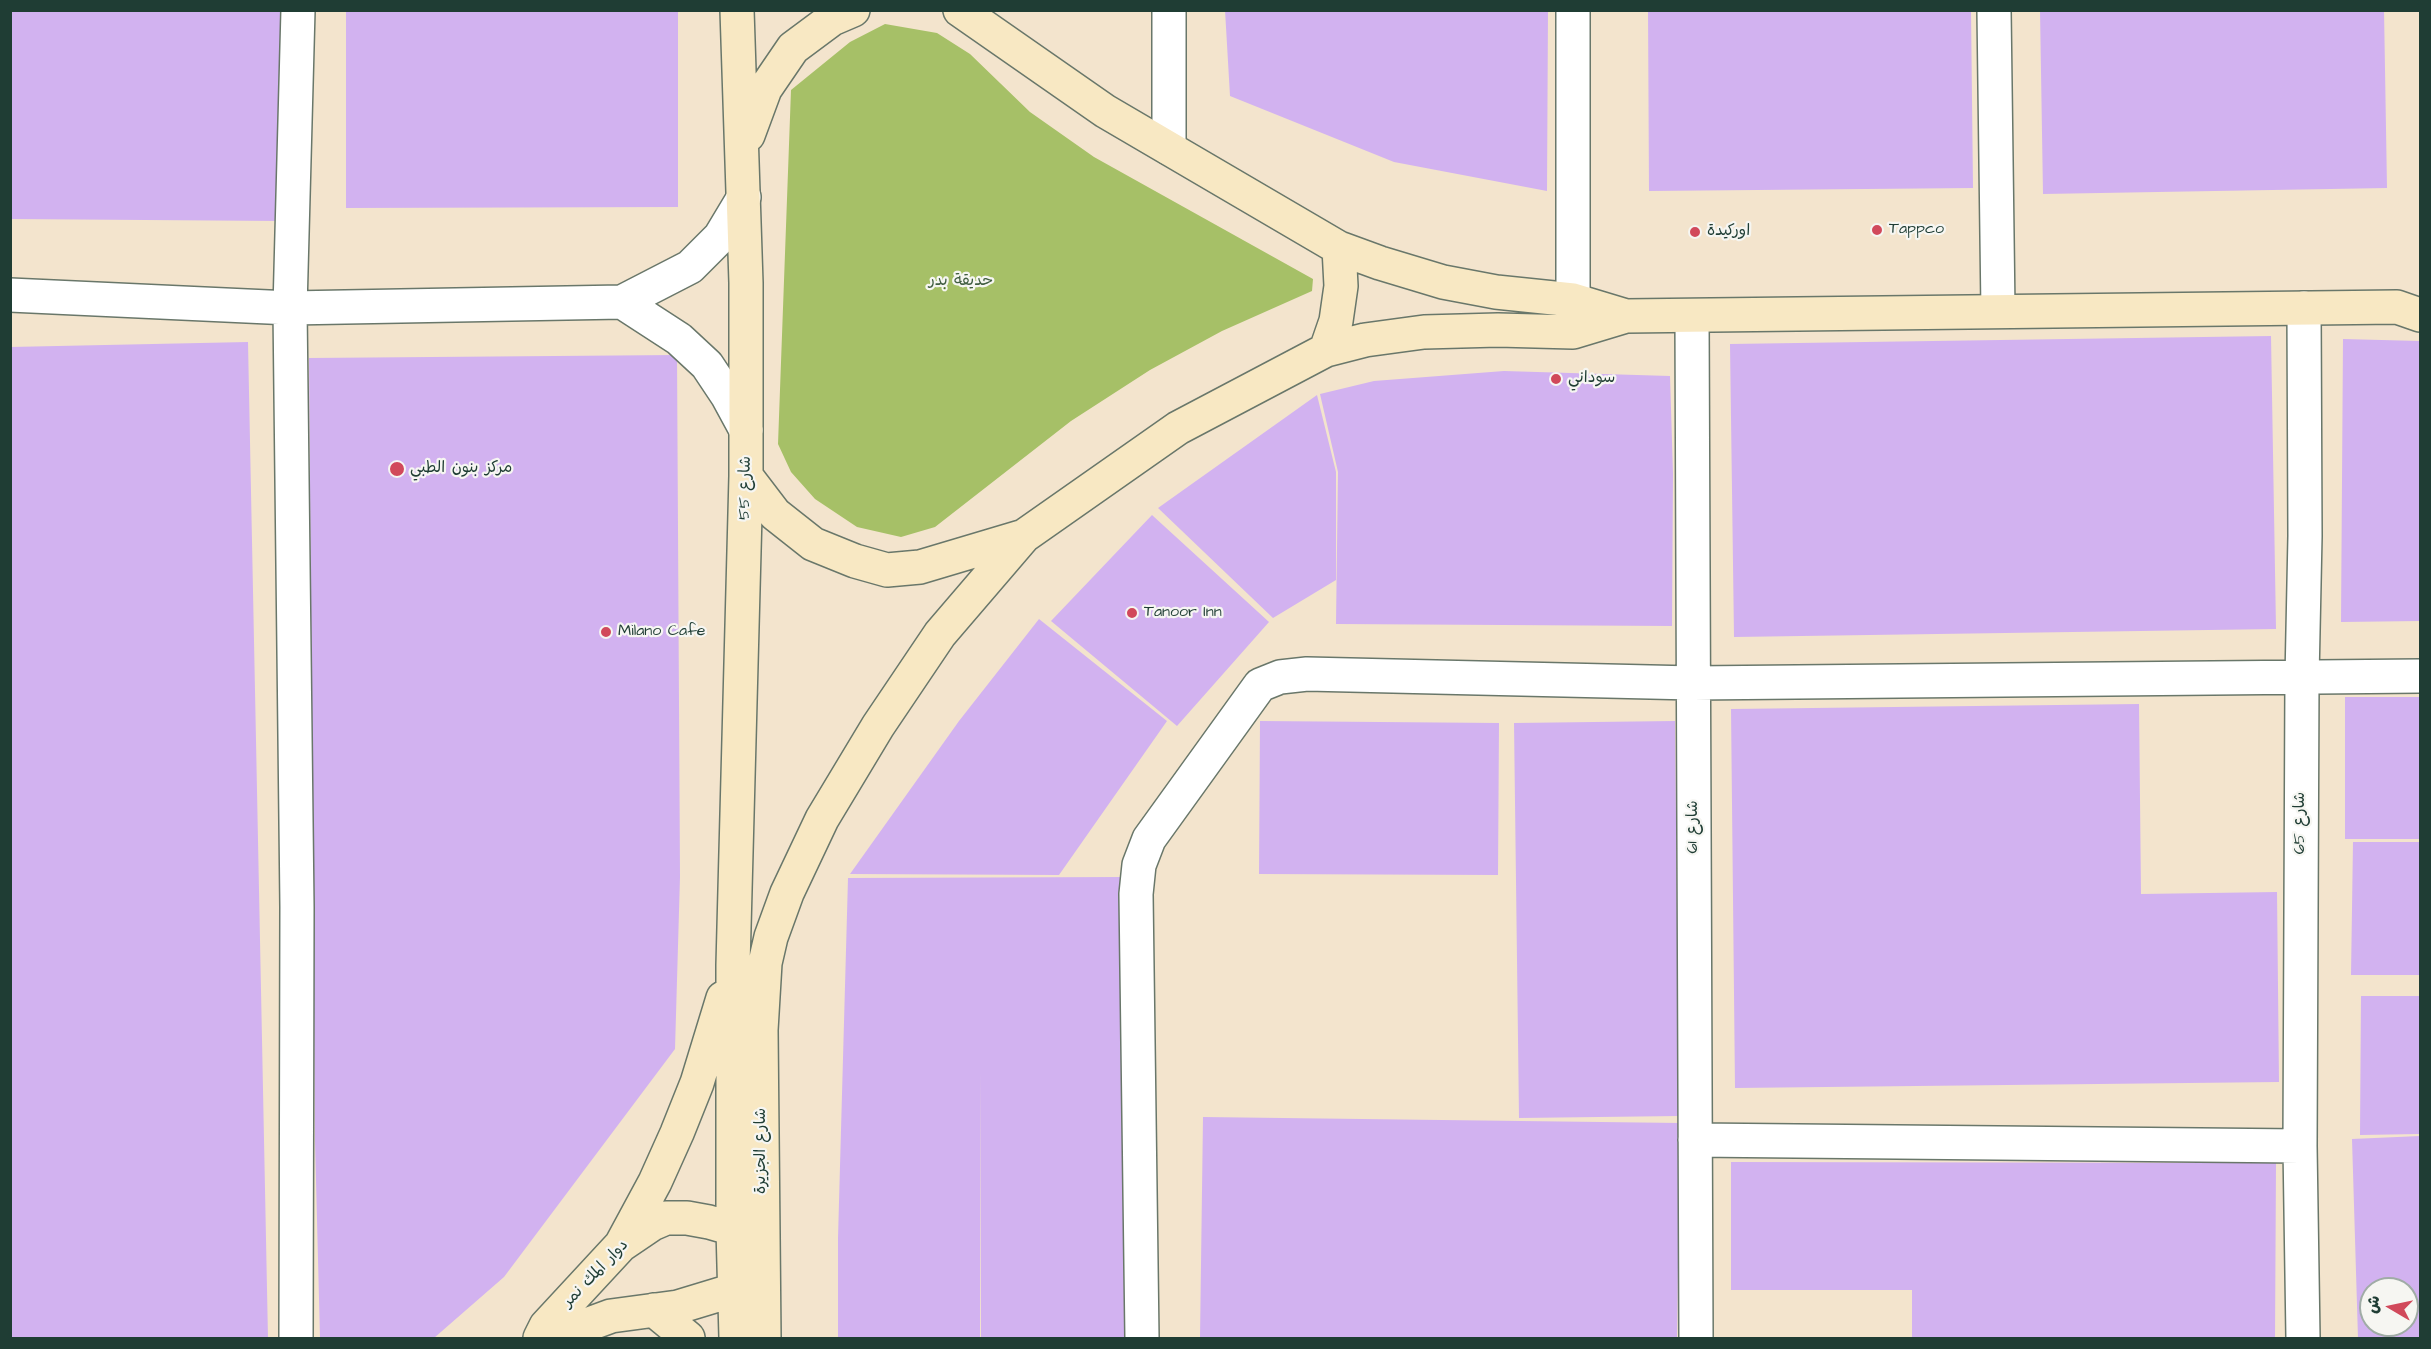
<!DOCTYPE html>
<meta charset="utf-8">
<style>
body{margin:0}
#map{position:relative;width:2431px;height:1349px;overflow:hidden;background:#f3e4cd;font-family:"Architects Daughter","Playpen Sans Arabic",sans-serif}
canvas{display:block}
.frame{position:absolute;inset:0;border:12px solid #1f3d34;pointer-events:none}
.north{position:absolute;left:2359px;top:1277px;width:60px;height:60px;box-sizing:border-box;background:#f6f6f2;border:2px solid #a0aca6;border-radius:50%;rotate:279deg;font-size:16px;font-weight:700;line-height:24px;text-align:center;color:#1f3d34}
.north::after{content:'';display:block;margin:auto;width:21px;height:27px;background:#d1495b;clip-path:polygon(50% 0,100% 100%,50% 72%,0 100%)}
</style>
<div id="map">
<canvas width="2431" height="1349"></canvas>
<div class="frame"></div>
<div class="north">ش</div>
</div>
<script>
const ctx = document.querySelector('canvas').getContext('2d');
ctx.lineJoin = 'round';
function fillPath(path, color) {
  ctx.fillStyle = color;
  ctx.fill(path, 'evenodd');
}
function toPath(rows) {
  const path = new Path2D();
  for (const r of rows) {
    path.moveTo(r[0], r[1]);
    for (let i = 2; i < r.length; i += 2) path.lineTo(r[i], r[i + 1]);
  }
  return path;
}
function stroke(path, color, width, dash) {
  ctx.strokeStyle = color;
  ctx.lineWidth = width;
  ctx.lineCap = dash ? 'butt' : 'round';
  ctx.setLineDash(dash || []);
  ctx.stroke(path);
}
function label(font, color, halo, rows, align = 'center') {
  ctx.font = font + ' "Architects Daughter","Playpen Sans Arabic",sans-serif';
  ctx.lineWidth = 4.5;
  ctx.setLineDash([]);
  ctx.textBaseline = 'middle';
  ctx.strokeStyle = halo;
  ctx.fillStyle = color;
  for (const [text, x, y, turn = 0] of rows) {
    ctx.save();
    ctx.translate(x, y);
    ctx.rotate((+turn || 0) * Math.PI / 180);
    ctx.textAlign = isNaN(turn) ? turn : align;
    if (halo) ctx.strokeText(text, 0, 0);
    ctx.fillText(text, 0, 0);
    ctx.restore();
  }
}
fillPath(toPath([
 [885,24,937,33,970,54,1030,112,1094,157,1313,279,1312,291,1222,331,1150,370,1071,421,935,527,901,537,857,527,815,499,791,472,778,444,791,90,850,42]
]), '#a6c067');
fillPath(toPath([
 [10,10,283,10,281,221,10,219],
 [346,10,678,10,678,207,346,208],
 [1225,10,1548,10,1547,191,1394,162,1230,96],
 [1648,10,1971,10,1973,188,1649,191],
 [2040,10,2384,10,2387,188,2043,194],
 [2271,336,2276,629,1734,637,1730,344],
 [2343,339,2420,341,2420,621,2341,622],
 [248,342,268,1338,10,1338,10,347],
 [677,355,680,877,675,1049,504,1277,434,1338,320,1338,315,1141,309,358],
 [1504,371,1670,376,1673,474,1672,626,1336,624,1338,472,1320,394,1374,381],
 [1317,395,1336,472,1336,580,1273,618,1158,508],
 [1152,515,1269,622,1177,726,1051,621],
 [1039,619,1167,721,1059,875,850,874,959,721],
 [2345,697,2420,697,2420,839,2345,839],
 [2139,704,2141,894,2277,892,2279,1082,1735,1088,1731,709],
 [1260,721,1499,723,1498,875,1259,874],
 [1675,721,1679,1116,1519,1118,1514,723],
 [2353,842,2420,842,2420,975,2351,975],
 [1123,877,1124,1338,981,1338,980,1070,980,1338,838,1338,838,1238,848,878],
 [2361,996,2420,996,2420,1134,2360,1135],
 [1203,1117,1680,1123,1677,1338,1200,1338],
 [2420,1136,2420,1338,2358,1338,2352,1139],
 [2371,1289,2407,1289,2407,1325,2371,1325],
 [1731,1162,2276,1163,2275,1338,1912,1338,1912,1290,1731,1290]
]), '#d2b2f0');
const street = toPath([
 [1994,10,1998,311],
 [1169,148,1169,10],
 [10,295,290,308,622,302,690,267,720,237,744,197],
 [622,302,679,339,707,365,727,395,746,430],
 [1692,316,1696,1338],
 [1573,328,1573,10],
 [1695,1140,2300,1146],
 [296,1338,297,907,290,308,298,10],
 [1142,1338,1136,894,1139,865,1149,839,1260,685,1280,677,1307,674,1693,683,2420,676],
 [2303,1338,2300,1146,2302,678,2305,536,2304,308]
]);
const secondary = toPath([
 [960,10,1105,111,1339,248,1380,263,1443,282,1496,292,1573,300,1626,316,2397,307,2420,315],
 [748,135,765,89,793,48,832,19,853,10],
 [1326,350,1336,321,1341,286,1339,248],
 [746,476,775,514,813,544,855,561,887,570,920,567,1024,536],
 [621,1245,655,1182,677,1133,697,1083,723,998],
 [654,1310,688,1338],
 [540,1338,546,1326,621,1245,652,1224,666,1218,687,1218,709,1222,733,1229,750,1238],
 [569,1338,592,1323,611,1316,678,1307,734,1290,753,1279],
 [736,1338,733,1229,733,965,746,476,746,283,737,10],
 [764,1338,761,1030,765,963,771,937,787,893,822,819,878,726,940,634,1024,536,1178,428,1326,350,1365,340,1424,332,1498,330,1573,332,1626,316]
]);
stroke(street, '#69776a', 36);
stroke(secondary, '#69776a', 36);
stroke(street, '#fff', 33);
stroke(secondary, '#f8e8c3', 33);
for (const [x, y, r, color] of [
 [1877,230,6,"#d1495b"],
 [1695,232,6,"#d1495b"],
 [1556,379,6,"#d1495b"],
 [397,469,8,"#d1495b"],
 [1132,613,6,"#d1495b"],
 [606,632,6,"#d1495b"]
]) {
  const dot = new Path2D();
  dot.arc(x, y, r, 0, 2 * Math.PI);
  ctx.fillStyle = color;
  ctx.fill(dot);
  stroke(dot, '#f6f6f2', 2);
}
label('16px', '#1f3d34', '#f6f6f2', [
 ["Tappco",1889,230],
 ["اوركيدة",1707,232],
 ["سوداني",1568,379],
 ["مركز بنون الطبي",410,469],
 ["Tanoor Inn",1144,613],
 ["Milano Cafe",618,632]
], 'left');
label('16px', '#415e41', '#f6f6f2', [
 ["حديقة بدر",961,282]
]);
label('16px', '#1f3d34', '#f6f6f2', [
 ["شارع 55",746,488,-89],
 ["شارع 65",2301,823,-90],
 ["شارع 61",1694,827,-90],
 ["شارع الجزيرة",762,1151,-90],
 ["دوار المك نمر",596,1274,-46]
]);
</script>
